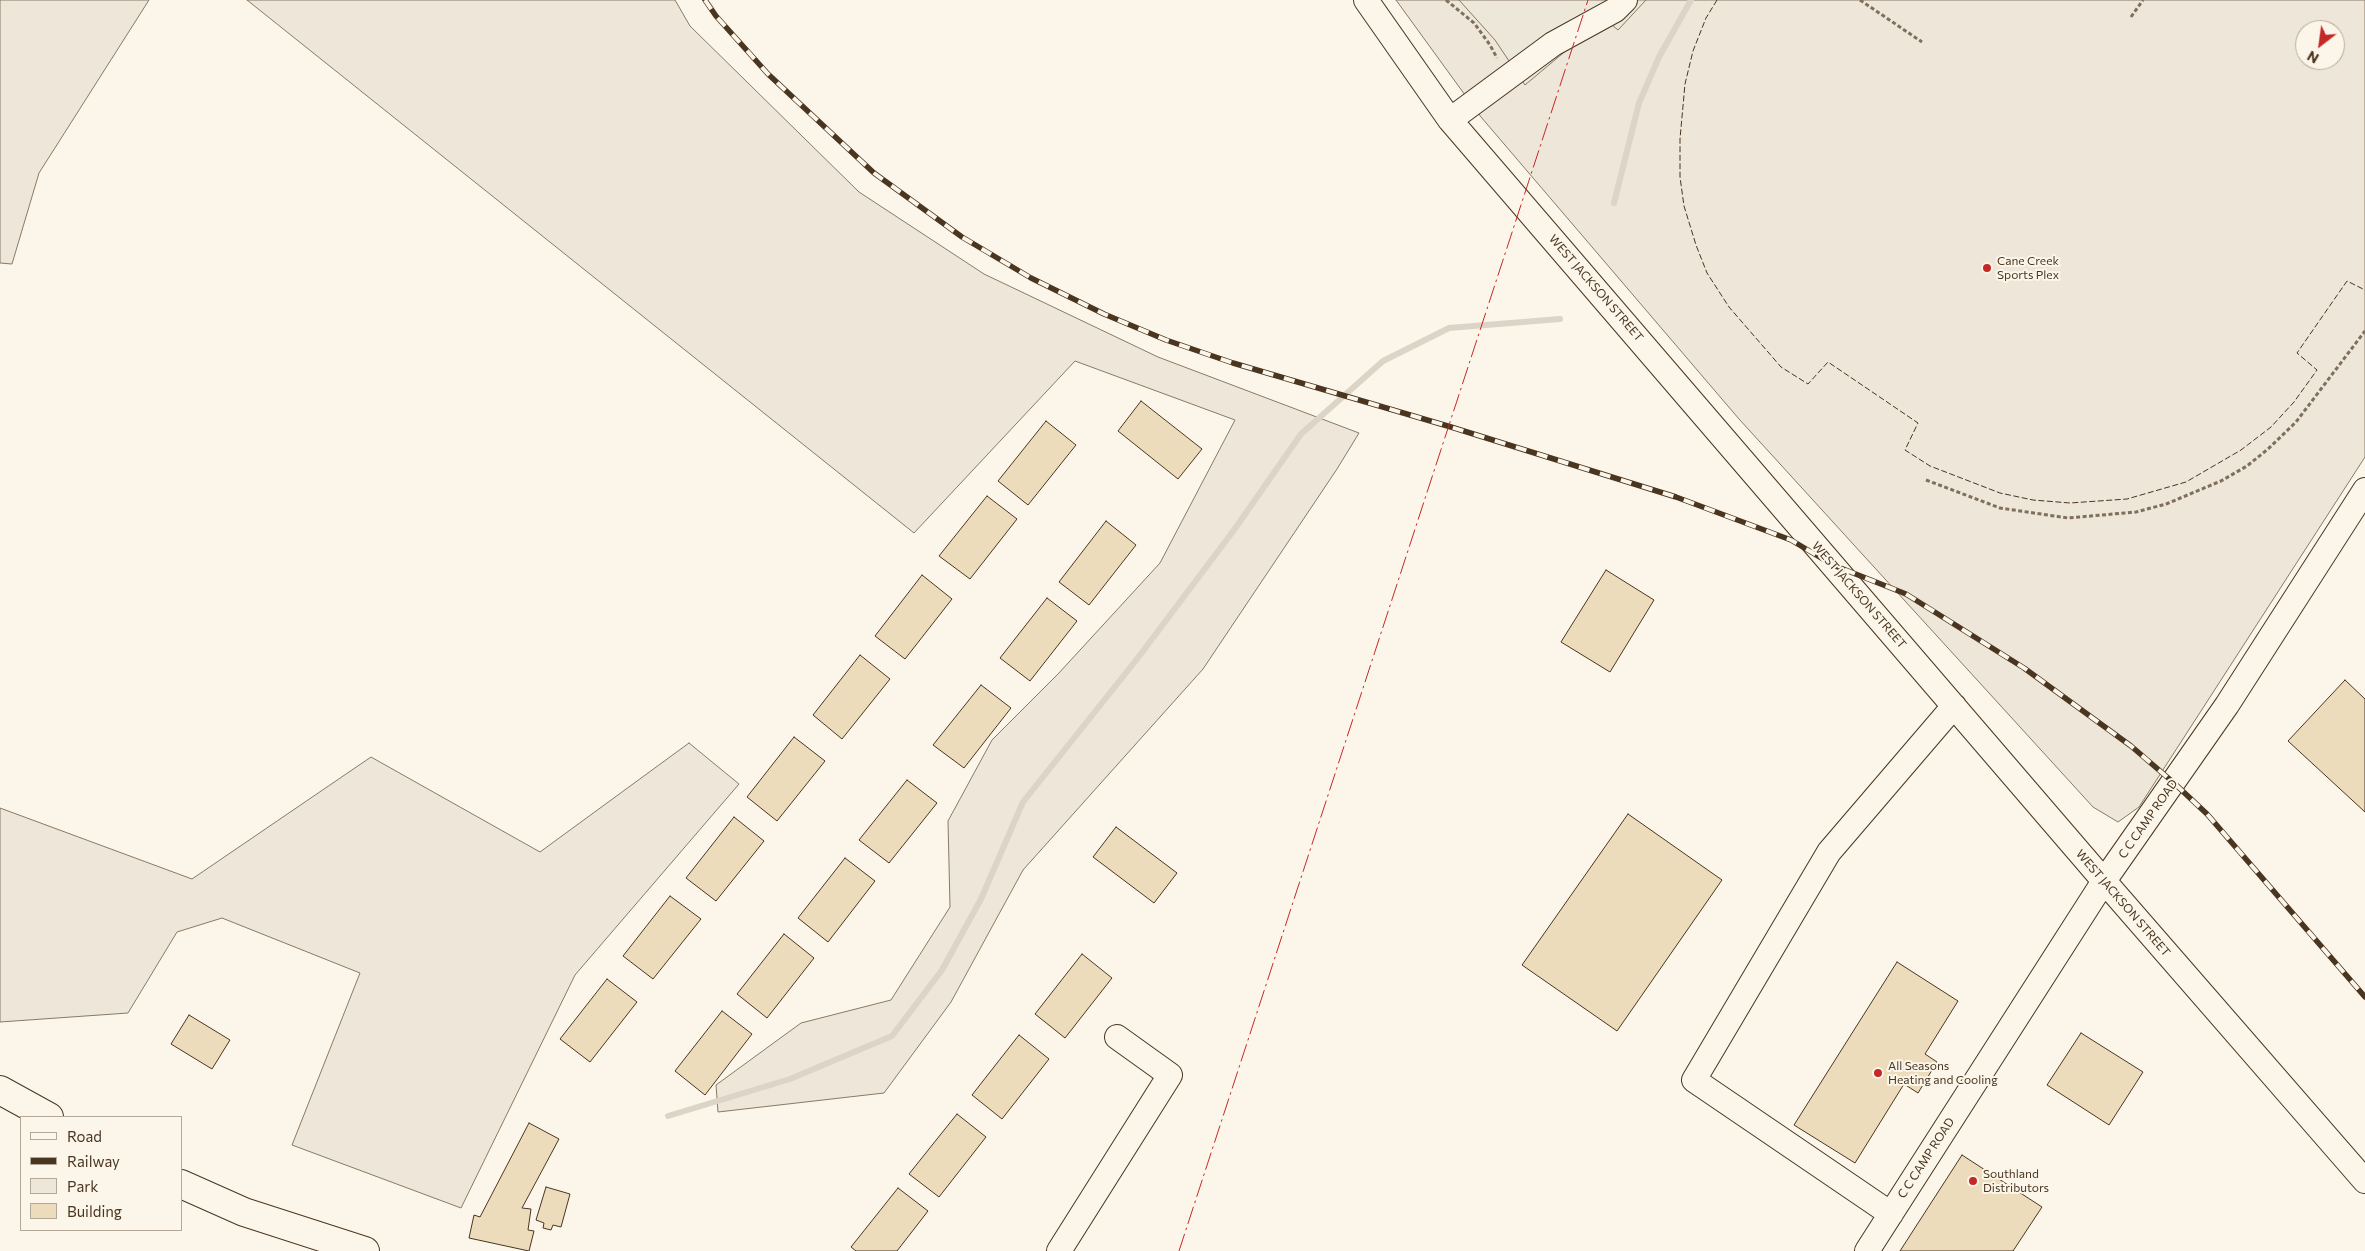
<!DOCTYPE html>
<style>
body{margin:0}
#map{position:relative;width:2365px;height:1251px;overflow:hidden;background:#fbf6e9;font-family:Commissioner,sans-serif}
canvas{display:block}
.legend{position:absolute;left:20px;top:1116px;width:162px;height:115px;box-sizing:border-box;background:#fbf6e9;border:1px solid #b4a999;margin:0;padding:6px 9px;list-style:none;font-size:15px;color:#4a3520}
.legend li{display:flex;align-items:center;gap:10px;height:25px}
.legend b{width:25px;border:1px solid #b4a999}
.north{position:absolute;left:2295px;top:20px;width:50px;height:50px;box-sizing:border-box;background:#fbf6e9;border:1px solid #b4a999;border-radius:50%;rotate:210deg;font-size:14px;font-weight:700;line-height:20px;text-align:center;color:#4a3520}
.north::after{content:'';display:block;margin:auto;width:18px;height:22px;background:#c62828;clip-path:polygon(50% 0,100% 100%,50% 72%,0 100%)}
</style>
<div id="map">
<canvas width="2365" height="1251"></canvas>
<ul class="legend">
<li><b style="height:6px;background:#fbf6e9"></b>Road</li>
<li><b style="height:6px;background:#4a3520"></b>Railway</li>
<li><b style="height:14px;background:#ede6d9"></b>Park</li>
<li><b style="height:14px;background:#ecdcbc"></b>Building</li>
</ul>
<div class="north">N</div>
</div>
<script>
const ctx = document.querySelector('canvas').getContext('2d');
ctx.lineJoin = 'round';
function fillPath(path, color) {
  ctx.fillStyle = color;
  ctx.fill(path, 'evenodd');
}
function toPath(rows) {
  const path = new Path2D();
  for (const r of rows) {
    path.moveTo(r[0], r[1]);
    for (let i = 2; i < r.length; i += 2) path.lineTo(r[i], r[i + 1]);
  }
  return path;
}
function stroke(path, color, width, dash) {
  ctx.strokeStyle = color;
  ctx.lineWidth = width;
  ctx.lineCap = dash ? 'butt' : 'round';
  ctx.setLineDash(dash || []);
  ctx.stroke(path);
}
function label(font, color, halo, rows, align = 'center') {
  ctx.font = font + ' Commissioner,sans-serif';
  ctx.lineWidth = 4;
  ctx.setLineDash([]);
  ctx.textBaseline = 'middle';
  ctx.strokeStyle = halo;
  ctx.fillStyle = color;
  for (const [text, x, y, turn = 0] of rows) {
    ctx.save();
    ctx.translate(x, y);
    ctx.rotate((+turn || 0) * Math.PI / 180);
    ctx.textAlign = isNaN(turn) ? turn : align;
    if (halo) ctx.strokeText(text, 0, 0);
    ctx.fillText(text, 0, 0);
    ctx.restore();
  }
}
const green = toPath([
 [0,0,149,0,39,173,12,264,0,263,0,0],
 [247,0,675,0,690,26,859,192,984,274,1158,357,1359,433,1337,469,1203,669,1023,870,951,1002,884,1093,718,1112,716,1085,801,1023,891,1000,950,907,948,821,992,740,1058,674,1160,563,1235,420,1075,361,914,533,247,0],
 [1396,0,2365,0,2365,457,2139,807,2118,822,2093,807,1739,419,1481,117,1396,0],
 [2305,30,2335,30,2335,60,2305,60,2305,30],
 [689,743,739,784,575,975,461,1208,292,1145,360,973,222,918,177,932,128,1013,0,1022,0,808,192,879,371,757,540,852,689,743]
]);
fillPath(green, '#ede6d9');
stroke(green, '#887966', 1);
const parking = toPath([
 [1459,0,1646,0,1618,30,1612,25,1581,38,1525,85,1495,40,1459,0]
]);
fillPath(parking, '#ede7d9');
stroke(parking, '#887966', 1);
stroke(toPath([
 [1614,203,1639,103,1659,57,1691,0],
 [668,1116,790,1079,892,1036,942,970,981,899,1023,802,1137,659,1234,530,1301,434,1383,361,1449,328,1560,319]
]), '#dcd4c6', 6);
const building = toPath([
 [1141,401,1202,449,1178,479,1118,431,1141,401],
 [1046,421,1076,445,1028,505,998,481,1046,421],
 [987,496,1017,519,970,579,939,556,987,496],
 [1106,521,1136,545,1089,605,1059,582,1106,521],
 [1606,570,1654,600,1610,672,1561,642,1606,570],
 [922,575,952,599,905,659,875,636,922,575],
 [1047,598,1077,621,1030,681,1000,658,1047,598],
 [860,655,890,679,842,739,813,715,860,655],
 [2345,680,2365,699,2365,812,2288,741,2345,680],
 [981,685,1011,708,964,768,933,745,981,685],
 [794,737,825,761,777,821,747,797,794,737],
 [907,780,937,803,889,863,859,840,907,780],
 [1628,814,1722,880,1617,1031,1522,965,1628,814],
 [734,817,764,841,716,901,686,878,734,817],
 [1116,827,1177,873,1154,903,1093,857,1116,827],
 [845,858,875,881,828,942,798,918,845,858],
 [670,896,701,919,653,979,623,956,670,896],
 [784,934,814,958,767,1018,737,994,784,934],
 [1082,954,1112,978,1065,1038,1035,1014,1082,954],
 [1897,962,1958,1001,1925,1054,1937,1062,1918,1093,1904,1084,1855,1163,1794,1125,1897,962],
 [607,979,637,1002,590,1062,560,1039,607,979],
 [722,1011,752,1034,705,1095,675,1071,722,1011],
 [189,1015,230,1040,212,1069,171,1044,189,1015],
 [2081,1033,2143,1072,2109,1125,2047,1085,2081,1033],
 [1019,1035,1049,1059,1002,1119,972,1095,1019,1035],
 [957,1114,986,1137,939,1197,909,1174,957,1114],
 [529,1123,559,1139,522,1208,531,1209,528,1230,534,1231,529,1251,469,1238,474,1215,480,1217,529,1123],
 [1962,1155,2042,1207,2013,1251,1900,1251,1962,1155],
 [546,1187,570,1194,561,1227,553,1225,551,1230,543,1228,544,1223,536,1220,546,1187],
 [898,1188,928,1211,897,1251,856,1251,851,1247,898,1188]
]);
fillPath(building, '#ecdcbc');
stroke(building, '#4a3520', 1);
const minor = toPath([
 [1366,0,1450,120,2104,881,2365,1181],
 [1450,120,1553,44,1615,10,1625,0],
 [1891,1214,1694,1080,1829,852,1954,706],
 [1059,1251,1170,1075,1117,1037],
 [1867,1251,2104,881,2227,705,2365,490]
]);
const major = toPath([
 [0,1090,49,1117],
 [181,1184,244,1212,365,1251]
]);
stroke(minor, '#4a3520', 26);
stroke(major, '#4a3520', 30);
stroke(toPath([
 [1446,0,1474,23,1490,45,1497,58],
 [1860,0,1922,42],
 [2131,17,2143,0],
 [1926,480,2000,508,2068,518,2136,512,2166,504,2221,481,2247,466,2268,449,2296,422,2365,331]
]), '#7f6f5c', 3, [4, 2.5]);
stroke(minor, '#fbf6e9', 24);
stroke(major, '#fbf6e9', 28);
const rail = toPath([
 [705,0,716,16,768,74,874,173,962,237,1031,278,1104,314,1166,340,1233,363,1451,427,1676,497,1791,540,1833,565,1906,594,2024,668,2131,746,2174,783,2207,814,2365,997]
]);
stroke(rail, '#4a3520', 5.5);
stroke(rail, '#fbf6e9', 4, [11]);
stroke(toPath([
 [1717,0,1706,18,1693,51,1685,84,1680,139,1680,177,1684,206,1696,245,1707,273,1729,307,1781,367,1808,384,1828,362,1918,423,1905,450,1930,466,2000,493,2033,500,2070,503,2127,499,2186,482,2241,450,2271,427,2294,402,2317,370,2297,353,2347,281,2365,290]
]), '#4a3520', 1, [6, 2.5]);
stroke(toPath([
 [1179,1251,1588,0]
]), '#c62828', 1, [18, 4, 2.5, 4]);
for (const [x, y, r, color] of [
 [1987,268,5,"#c62828"],
 [1878,1073,5,"#c62828"],
 [1973,1181,5,"#c62828"]
]) {
  const dot = new Path2D();
  dot.arc(x, y, r, 0, 2 * Math.PI);
  ctx.fillStyle = color;
  ctx.fill(dot);
  stroke(dot, '#fbf6e9', 2);
}
label('12px', '#4a3520', '#fbf6e9', [
 ["Cane Creek",1997,261],
 ["Sports Plex",1997,275],
 ["All Seasons",1888,1066],
 ["Heating and Cooling",1888,1080],
 ["Southland",1983,1174],
 ["Distributors",1983,1188]
], 'left');
label('12px', '#4a3520', '#fbf6e9', [
 ["WEST JACKSON STREET",1596,288,49],
 ["WEST JACKSON STREET",1859,595,49],
 ["C C CAMP ROAD",2148,819,-55],
 ["WEST JACKSON STREET",2123,903,49],
 ["C C CAMP ROAD",1926,1158,-57]
]);
</script>
